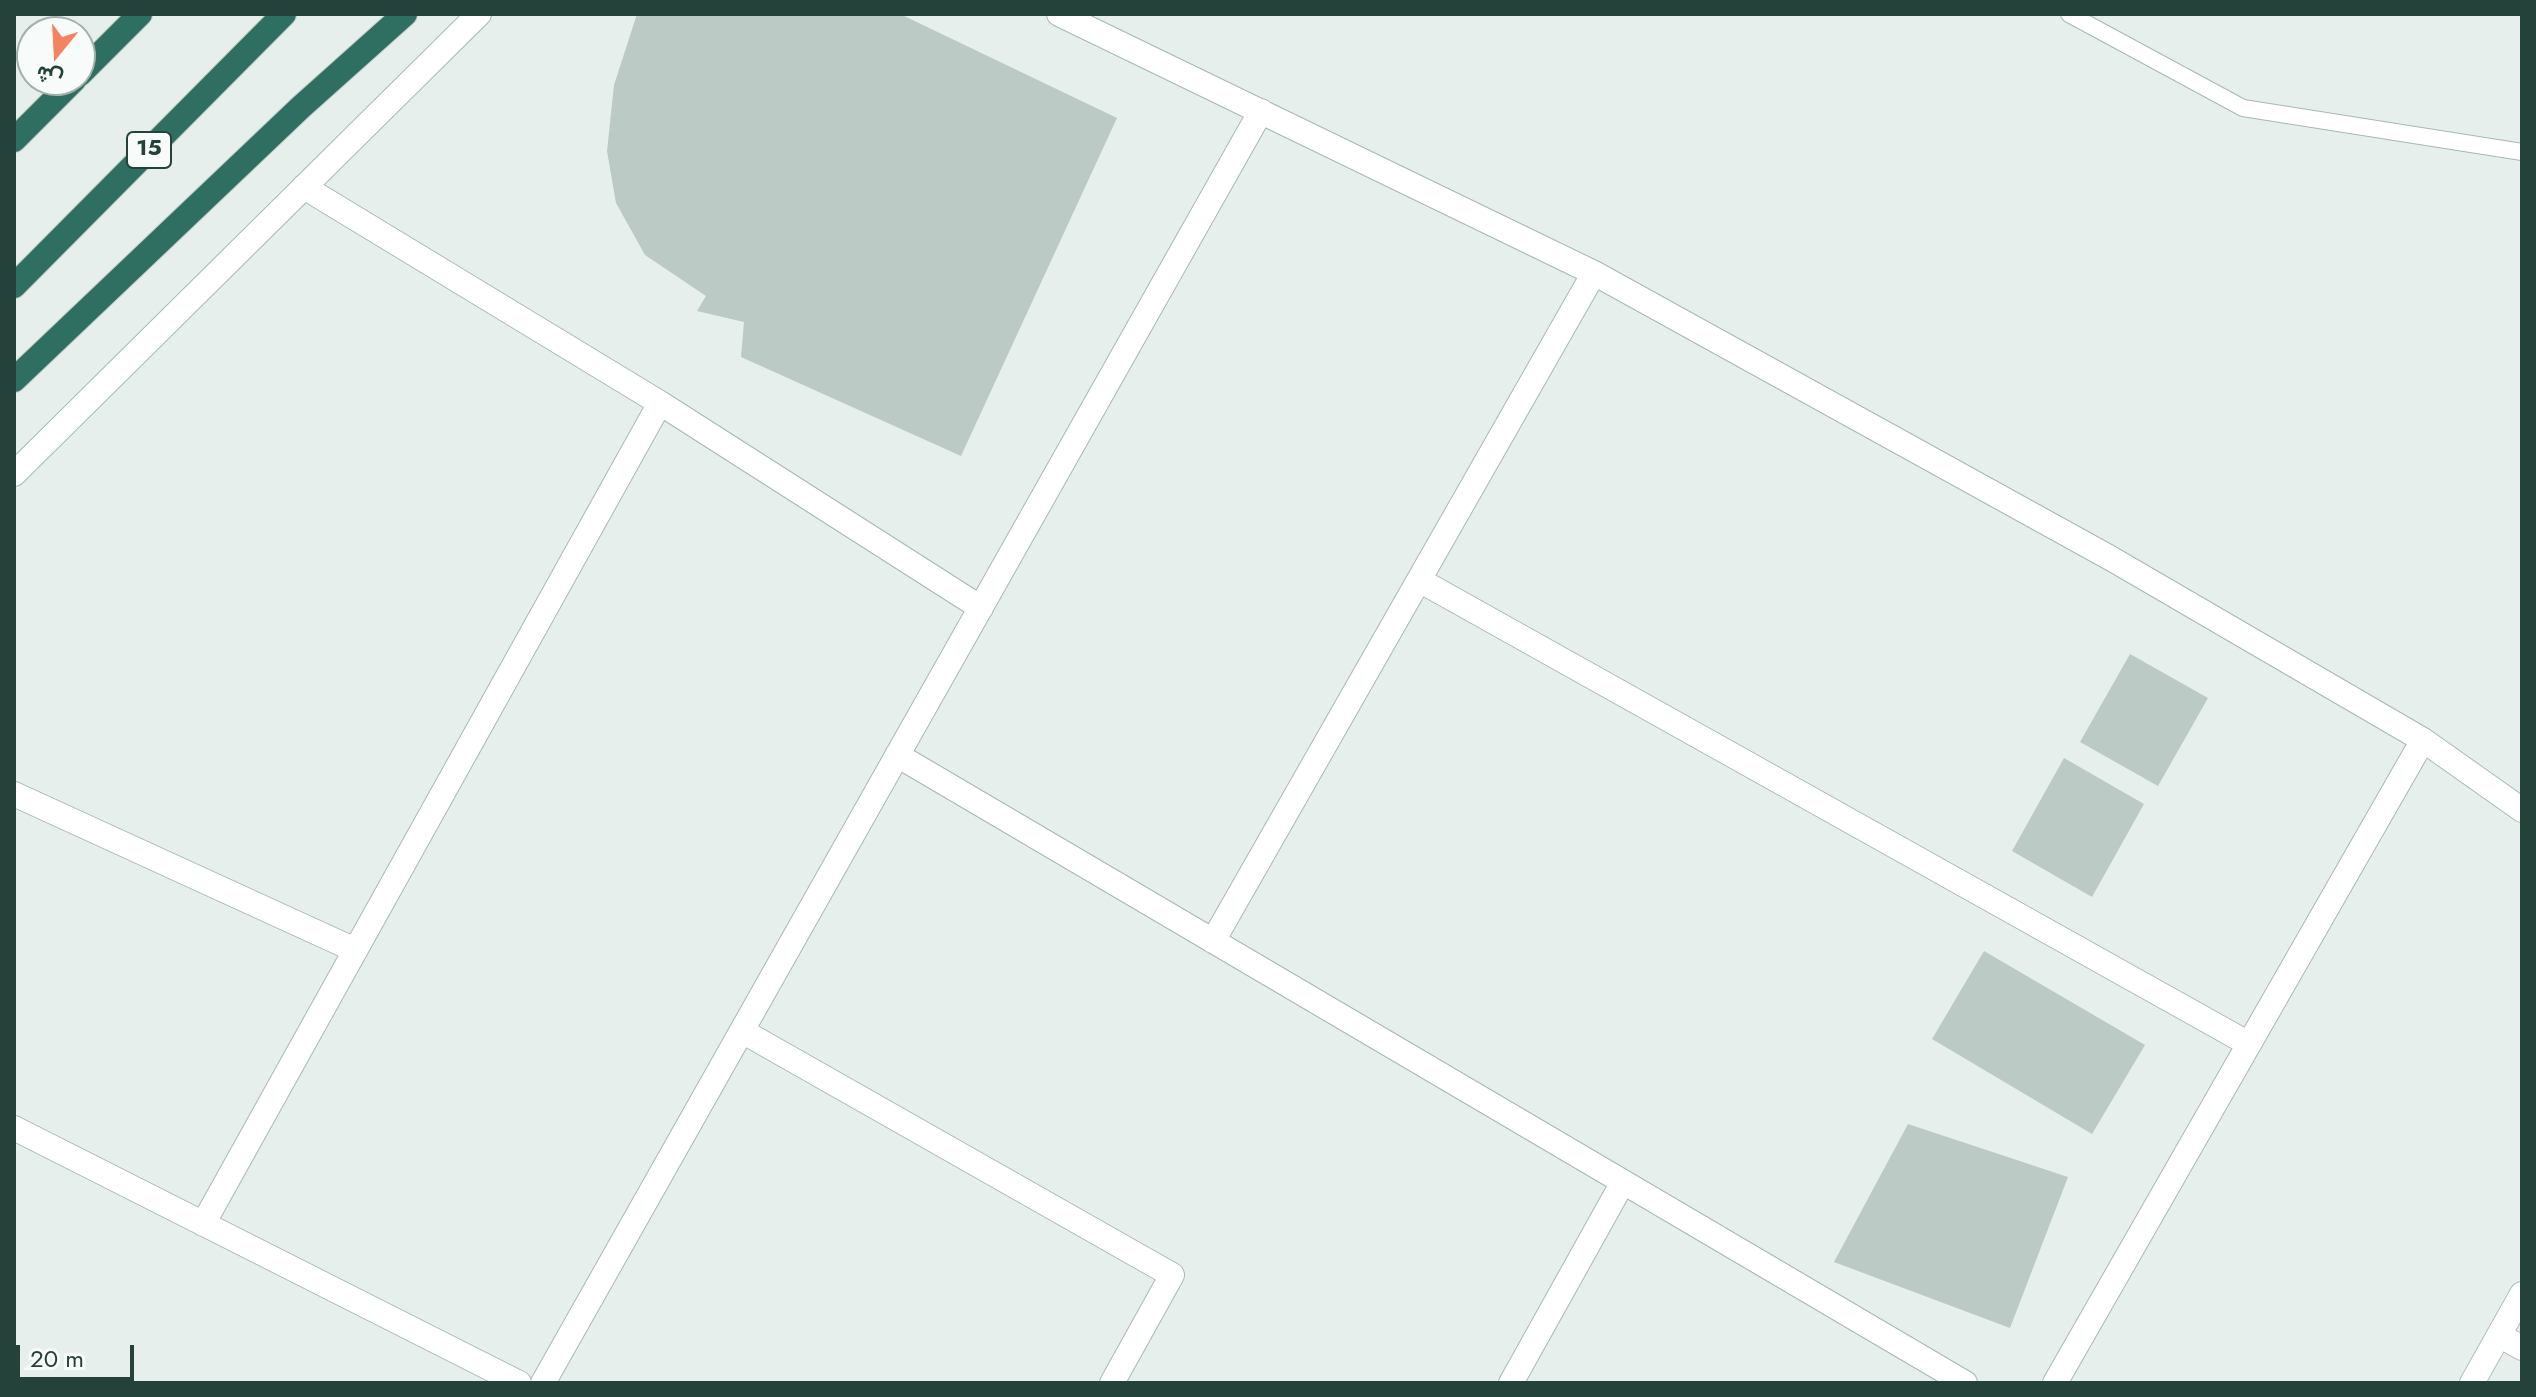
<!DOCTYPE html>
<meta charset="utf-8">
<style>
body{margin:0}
#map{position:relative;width:2536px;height:1397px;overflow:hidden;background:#e6efeb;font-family:Jost,Vazirmatn,sans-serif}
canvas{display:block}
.frame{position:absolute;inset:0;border:16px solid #24423a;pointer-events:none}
.north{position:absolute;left:16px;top:16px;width:80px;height:80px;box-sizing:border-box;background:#f7fbf9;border:2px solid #a3b1ad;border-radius:50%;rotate:198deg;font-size:22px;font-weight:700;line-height:32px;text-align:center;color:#24423a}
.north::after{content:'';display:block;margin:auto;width:28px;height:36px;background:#f4845f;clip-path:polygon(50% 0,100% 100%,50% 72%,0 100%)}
.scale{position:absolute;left:16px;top:1345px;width:118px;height:36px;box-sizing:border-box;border:4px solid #24423a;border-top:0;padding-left:10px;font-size:24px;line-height:28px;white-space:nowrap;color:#24423a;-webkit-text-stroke:6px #f7fbf9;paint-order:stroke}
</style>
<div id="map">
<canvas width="2536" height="1397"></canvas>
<div class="frame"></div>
<div class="north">ش</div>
<div class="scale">20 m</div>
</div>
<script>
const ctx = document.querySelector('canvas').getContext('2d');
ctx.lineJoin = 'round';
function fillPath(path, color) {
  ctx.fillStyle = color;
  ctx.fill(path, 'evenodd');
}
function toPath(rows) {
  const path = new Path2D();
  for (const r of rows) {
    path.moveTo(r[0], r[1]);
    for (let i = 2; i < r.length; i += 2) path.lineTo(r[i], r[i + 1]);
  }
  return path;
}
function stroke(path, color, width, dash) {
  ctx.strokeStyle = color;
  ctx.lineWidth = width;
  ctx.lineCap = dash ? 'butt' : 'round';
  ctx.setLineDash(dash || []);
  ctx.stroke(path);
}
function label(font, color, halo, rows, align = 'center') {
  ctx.font = font + ' Jost,sans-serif';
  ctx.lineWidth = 6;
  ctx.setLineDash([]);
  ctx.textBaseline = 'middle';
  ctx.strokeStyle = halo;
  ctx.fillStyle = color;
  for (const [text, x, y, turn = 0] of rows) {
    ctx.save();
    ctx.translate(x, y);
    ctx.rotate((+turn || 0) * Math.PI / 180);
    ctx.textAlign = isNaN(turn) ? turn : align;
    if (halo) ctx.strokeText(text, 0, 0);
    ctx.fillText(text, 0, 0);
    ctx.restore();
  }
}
fillPath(toPath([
 [637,14,900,14,1117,118,961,456,741,357,744,322,697,311,706,296,645,255,616,203,607,151,614,85],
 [2130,654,2208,698,2158,786,2080,742],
 [2064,758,2144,804,2092,897,2012,851],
 [1984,951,2145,1045,2092,1134,1932,1039],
 [1908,1124,2068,1177,2010,1328,1834,1262]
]), '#bbcac4');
const service = toPath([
 [2069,14,2243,108,2522,152]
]);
const minor = toPath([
 [1059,14,1594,273,2112,559,2423,740,2522,810],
 [304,187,660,403,981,608],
 [1419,580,2249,1044],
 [897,755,1965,1383],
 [14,794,355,950],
 [1213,941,1594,273],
 [742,1031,1172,1275,1112,1383],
 [14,1128,519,1383],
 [203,1224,660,403],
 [2499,1335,2522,1348],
 [543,1383,1261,111],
 [1511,1383,1623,1182],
 [2055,1383,2423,740],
 [2472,1383,2522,1294]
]);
const secondary = toPath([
 [14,474,479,14]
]);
const motorway = toPath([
 [80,74,140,14],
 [14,140,74,80],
 [14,286,284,14],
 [14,380,301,107,405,14]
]);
stroke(service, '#a8b8b2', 18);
stroke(minor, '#a8b8b2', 26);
stroke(secondary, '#a4bbb3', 26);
stroke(motorway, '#c2cac8', 26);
stroke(service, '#fff', 16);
stroke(minor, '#fff', 24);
stroke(secondary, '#fff', 24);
stroke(motorway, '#2f6f62', 24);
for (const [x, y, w] of [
 [149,150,44]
]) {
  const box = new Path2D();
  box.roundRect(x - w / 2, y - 18, w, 36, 6);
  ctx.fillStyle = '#f7fbf9';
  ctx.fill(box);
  stroke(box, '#24423a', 2);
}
label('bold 22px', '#24423a', null, [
 ["15",149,150]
]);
</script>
